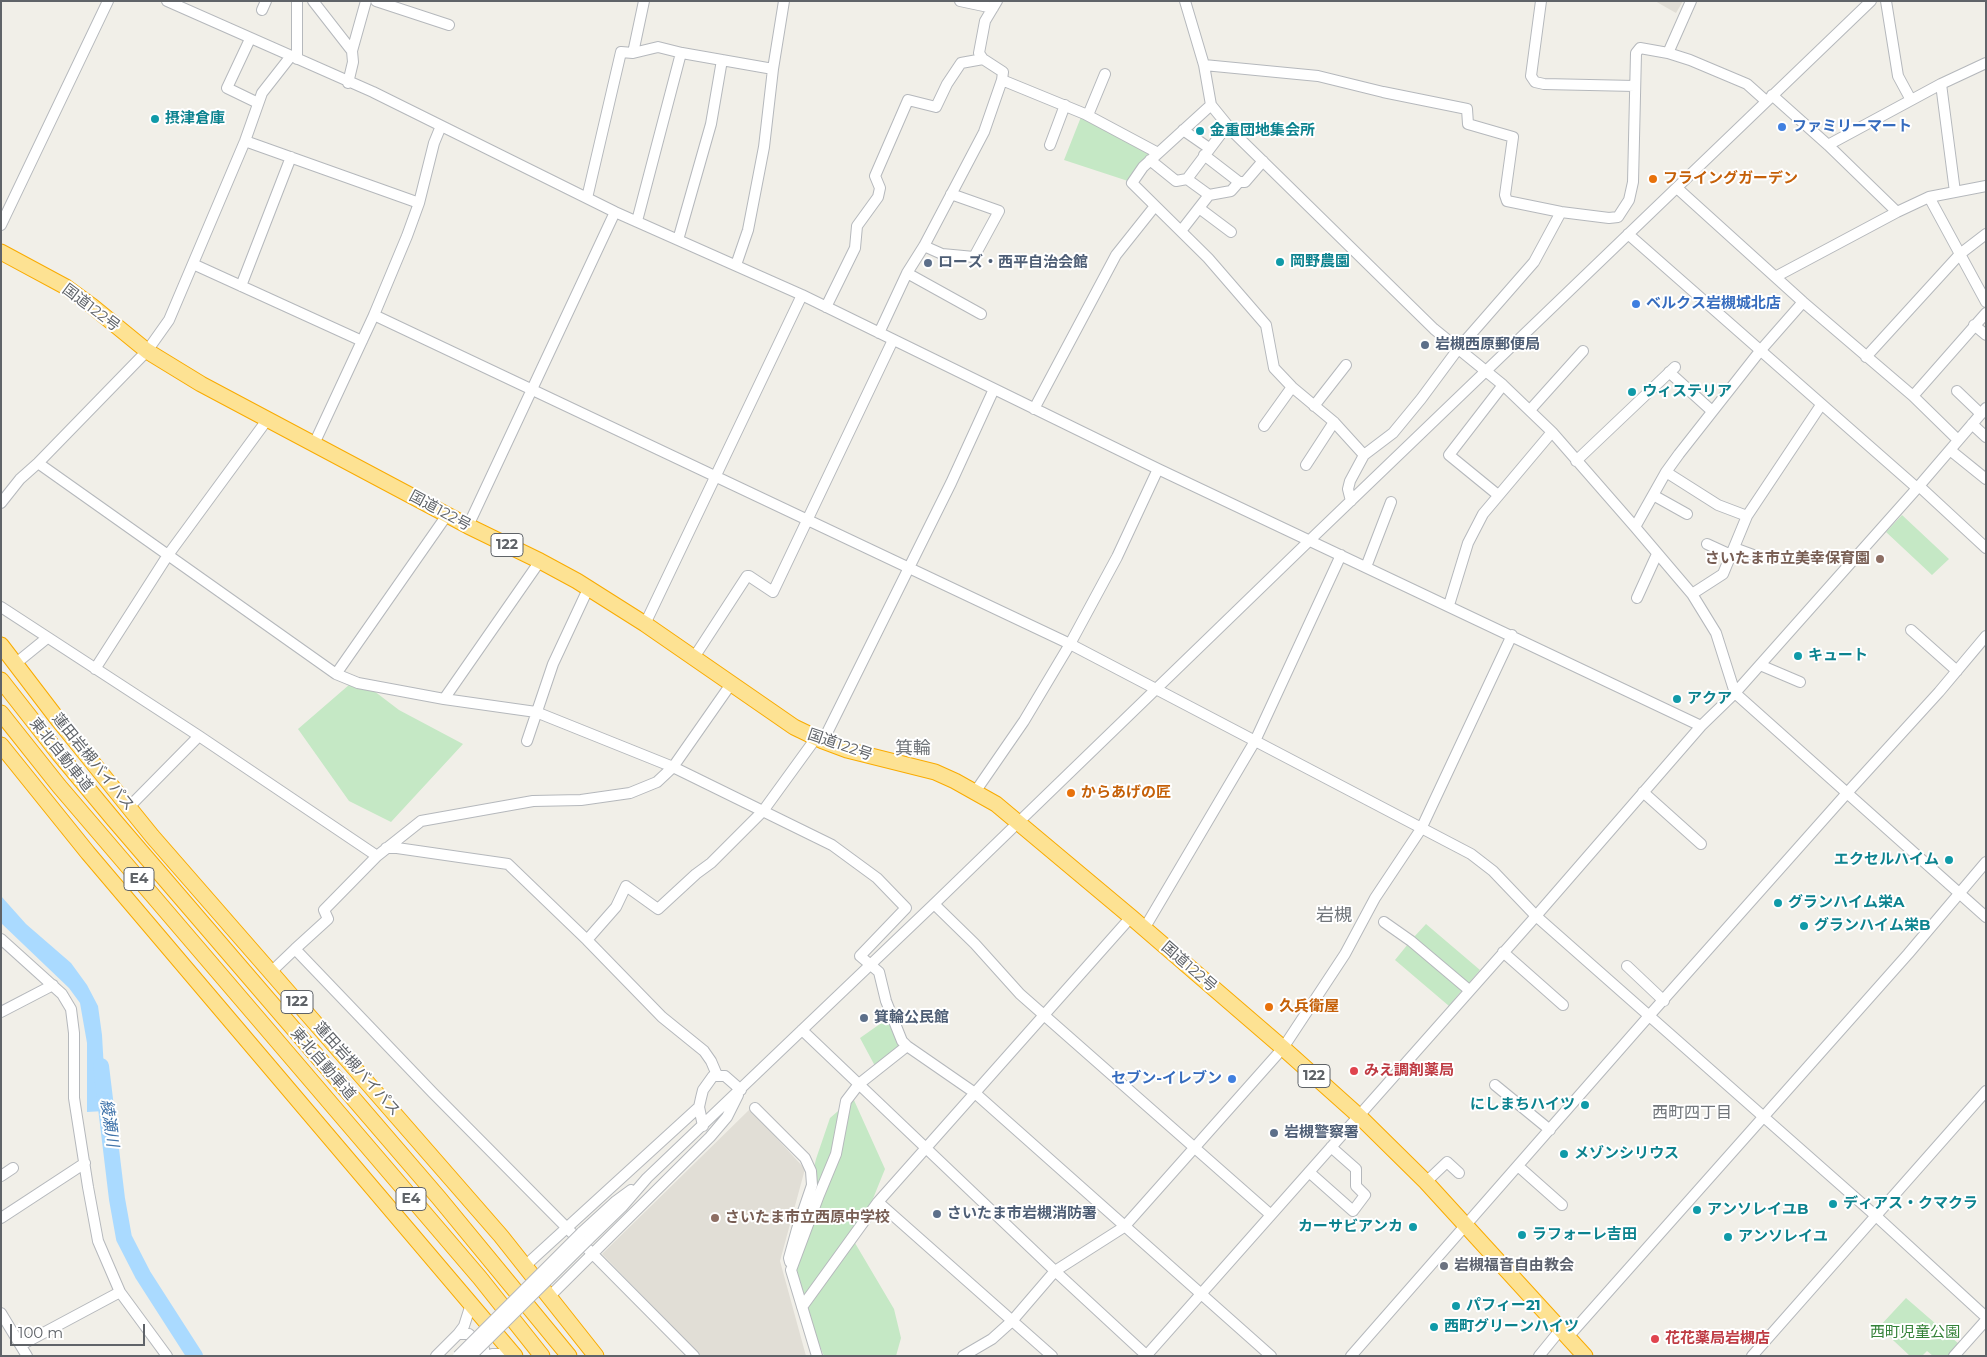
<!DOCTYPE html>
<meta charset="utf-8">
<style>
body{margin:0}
#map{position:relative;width:1987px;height:1357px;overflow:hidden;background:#f1efe8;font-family:Montserrat,sans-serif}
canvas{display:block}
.frame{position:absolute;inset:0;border:2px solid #5f6368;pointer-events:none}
.scale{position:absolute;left:10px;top:1324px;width:135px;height:22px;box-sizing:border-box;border:2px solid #5f6368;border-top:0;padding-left:6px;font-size:15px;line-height:18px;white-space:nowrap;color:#5f6368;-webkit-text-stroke:4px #fff;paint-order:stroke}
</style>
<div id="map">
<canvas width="1987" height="1357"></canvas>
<div class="frame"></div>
<div class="scale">100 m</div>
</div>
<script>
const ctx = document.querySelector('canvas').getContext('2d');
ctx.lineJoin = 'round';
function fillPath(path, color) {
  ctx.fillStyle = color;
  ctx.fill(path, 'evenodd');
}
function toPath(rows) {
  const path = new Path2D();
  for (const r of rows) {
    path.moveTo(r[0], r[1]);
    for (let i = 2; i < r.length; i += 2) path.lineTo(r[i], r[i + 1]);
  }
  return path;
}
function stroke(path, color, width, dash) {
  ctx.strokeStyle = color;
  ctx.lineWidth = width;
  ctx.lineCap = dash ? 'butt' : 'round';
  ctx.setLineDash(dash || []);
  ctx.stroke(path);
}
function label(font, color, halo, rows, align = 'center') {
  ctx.font = font + ' Montserrat,"Noto Sans JP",sans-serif';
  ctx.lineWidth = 4;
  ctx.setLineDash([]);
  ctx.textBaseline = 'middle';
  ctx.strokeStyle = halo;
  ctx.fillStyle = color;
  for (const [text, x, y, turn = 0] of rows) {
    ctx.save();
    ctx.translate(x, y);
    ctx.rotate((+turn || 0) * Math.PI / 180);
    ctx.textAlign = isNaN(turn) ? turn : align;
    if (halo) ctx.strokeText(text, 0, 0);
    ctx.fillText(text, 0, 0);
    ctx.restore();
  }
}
fillPath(toPath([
 [1655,1,1683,1,1676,13],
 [750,1109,805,1169,780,1261,806,1356,701,1356,602,1254]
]), '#e1ded6');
fillPath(toPath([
 [1081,117,1148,152,1149,156,1128,181,1064,160],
 [1902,515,1949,559,1932,575,1886,532],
 [357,678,399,710,463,744,391,822,349,801,298,729],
 [1426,924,1480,970,1468,984,1414,937],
 [1408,944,1462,990,1449,1006,1395,960],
 [887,1019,899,1047,875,1066,860,1038],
 [853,1098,885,1169,855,1243,894,1309,901,1338,896,1356,824,1356,814,1332,793,1258,816,1159,830,1118],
 [1906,1298,1959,1344,1948,1356,1933,1356,1927,1351,1922,1356,1910,1356,1879,1327]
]), '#c5e8c5');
fillPath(toPath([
 [1,896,26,924,71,963,87,985,98,1006,102,1035,104,1070,104,1111,87,1112,87,1043,80,1003,69,988,1,923]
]), '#aadaff');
stroke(toPath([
 [101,1066,117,1199,124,1238,143,1275,195,1356]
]), '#aadaff', 16);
const minor = toPath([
 [167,1,373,92,615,212,802,295,1158,469,1701,726],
 [313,1,352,51],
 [376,1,449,25],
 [960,1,993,8],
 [1185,1,1204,65,1211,105,1233,132,1434,329,1503,385,1552,432,1635,527,1692,594,1716,633,1735,693,1986,917],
 [1541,1,1531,76,1535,82,1544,84,1635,86],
 [1886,1,1898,76,1911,100],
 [262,10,266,1],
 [250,39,227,88,258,103],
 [633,53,644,1],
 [1668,53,1691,1],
 [297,59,297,1],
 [1204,65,1318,76,1383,92,1467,109,1468,124,1513,137,1505,195,1507,201,1561,212,1609,218,1618,217,1629,200,1633,182,1636,53,1640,48,1668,53,1690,60,1747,84,1766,101],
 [1002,80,1085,114,1158,153],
 [348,83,353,62,352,51,366,1],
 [1941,84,1955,192],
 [1772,95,1828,145,1897,212],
 [1211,105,1143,167,1132,183,1208,258,1266,325,1274,368,1292,387,1334,422,1364,455],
 [1088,115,1105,74],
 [1183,130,1209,148],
 [245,141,419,203],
 [1050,145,1065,105],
 [1828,145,1941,84,1986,63],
 [1204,155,1239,182],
 [1150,160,1176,181,1187,179,1227,126],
 [1187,179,1209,195],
 [1677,188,1803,302,1913,396,1958,440],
 [1929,197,1986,302],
 [587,198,621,52,633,53,658,47,682,53,773,69],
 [1199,208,1231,232],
 [637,221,681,53],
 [1,225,108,1],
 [1181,231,1209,195,1231,191,1239,182,1245,182,1263,161],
 [1628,234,1917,488],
 [678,240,711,124,722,60],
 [924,246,942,254,974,257,999,211,951,194],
 [193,264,362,341],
 [736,265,748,230,764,147,773,69,784,1],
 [907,273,981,314],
 [1777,276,1897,212,1929,197,1986,186],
 [241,286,291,157],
 [826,307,855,248,857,226,878,197,880,188,875,176,908,100,936,107,947,84,961,63,983,59],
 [374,315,1070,644,1471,854,1493,871,1536,916,1876,1216,1986,1317],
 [1974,325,1986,335],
 [879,333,907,273,924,246,984,132,1002,80,1003,72,983,59,979,53,985,21,997,1],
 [1866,357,1960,254,1986,234],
 [1669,372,1712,411],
 [1957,391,1981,414],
 [1913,396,1986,313],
 [1314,406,1346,365],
 [1034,409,1116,255,1155,206],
 [1530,410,1583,351],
 [1972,424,1986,437],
 [1264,426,1292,387],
 [314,444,374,315,407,236,419,203,434,143,441,126],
 [1950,450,1986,479],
 [1576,461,1675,367],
 [38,463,336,674,358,683,444,699,536,712,673,767,832,845,877,878,906,908,860,956,879,972,886,1001,902,1041,907,1046,975,1093,1271,1356],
 [1306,465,1334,422],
 [1666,472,1718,505,1747,516],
 [1919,486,1986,548],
 [1498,495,1449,455,1503,385],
 [1653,495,1687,514],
 [1351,501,1348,489,1350,481,1364,455,1393,433,1421,399,1458,349,1534,262,1561,212],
 [1,503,20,479,38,463,147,351,169,320,245,141,262,93,291,56],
 [468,526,615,212],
 [1635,527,1666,472,1679,454,1760,351,1803,302],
 [1707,544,1731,555],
 [1734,548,1753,555],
 [1366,567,1391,502],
 [1692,594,1723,574,1747,516,1821,405],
 [1637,598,1657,554],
 [1449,605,1468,543,1483,514,1552,432],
 [1,607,199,736,377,856],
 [645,624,802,295],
 [1911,630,1957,671],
 [693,659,747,576,749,576,773,592,893,340],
 [15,664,47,638],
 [1760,665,1800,682],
 [95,669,168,555,267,420],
 [336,674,447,515],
 [444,699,540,561],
 [527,741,553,664,588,589],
 [823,741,951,483,994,389],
 [975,792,1024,721,1070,644,1117,557,1158,469],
 [1643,792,1701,844],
 [129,807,199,736],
 [386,848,397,848,508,864,587,940,662,1017,704,1051,711,1061,717,1075],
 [934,904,975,944,1020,994,1271,1215],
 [1384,922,1411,941,1469,990],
 [1144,929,1255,741,1341,555],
 [1,939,62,994,71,1009,74,1033,74,1098,88,1187,98,1241,120,1292,167,1356],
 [587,940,616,907,626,886,658,909,696,874,711,863,763,811,816,738],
 [1503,952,1563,1005],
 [1627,966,1664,1001],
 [271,972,295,949],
 [1,1012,53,985],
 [802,1030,1055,1271,1147,1356],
 [1495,1085,1550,1130],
 [755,1108,805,1158,811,1171,812,1185,797,1229,789,1258,790,1262],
 [703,1126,699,1107,701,1098,703,1090,713,1076,725,1076,741,1090],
 [1518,1166,1562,1205],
 [1309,1172,1353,1211,1365,1195,1356,1186,1356,1169,1331,1147],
 [1,1176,13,1168],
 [1426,1182,1447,1162,1459,1173],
 [878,1202,1052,1356],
 [1,1218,85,1163],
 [581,1233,616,1201,631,1190],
 [588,1240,622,1207,647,1178,934,904,1310,540,1871,1],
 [526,1265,699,1107],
 [550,1296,710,1137,727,1117,738,1095],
 [802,1307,878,1202,1131,917],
 [1,1313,27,1356],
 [458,1334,464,1326,471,1304],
 [1568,1337,1908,954,1986,862],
 [21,1345,120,1292],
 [436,1356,458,1334,469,1334,484,1349,483,1356],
 [491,1356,492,1354,514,1354],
 [694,1356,433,1093,295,949,328,919,324,910,377,856,421,821,533,801,581,800,630,793,657,782,673,767,731,684],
 [817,1356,791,1270,819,1195,836,1154,846,1101,859,1084,907,1046],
 [963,1356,992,1339,1012,1321,1055,1271,1124,1227,1283,1048,1345,954,1375,898,1421,829,1512,635],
 [1146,1356,1536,916,1701,726,1735,693,1919,486,1986,408],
 [1351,1356,1648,1017,1847,793,1939,692,1986,636],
 [1539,1356,1561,1329],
 [1752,1356,1986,1091],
 [1954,1356,1986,1320]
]);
const highway = toPath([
 [1,252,66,287,92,306,147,351,201,384,468,526,540,561,577,581,645,624,794,727,823,741,847,750,935,772,955,781,996,804,1131,917,1283,1048,1359,1116,1426,1182,1585,1356],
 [1,645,59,721,152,836,501,1236,596,1356],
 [1,680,59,754,114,820,439,1198,569,1356],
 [1,713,59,786,480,1278,542,1356],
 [1,745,88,853,515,1356]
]);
stroke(minor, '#b5b8bc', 12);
stroke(highway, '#f9ab00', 17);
stroke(minor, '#fff', 10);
stroke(highway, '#fde293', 15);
const minorBridge = toPath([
 [458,1356,581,1233],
 [471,1356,588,1240]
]);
stroke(minorBridge, '#b5b8bc', 12, []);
stroke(minorBridge, '#fff', 10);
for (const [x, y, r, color] of [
 [155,119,5,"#0f9aa8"],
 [1782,127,5,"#3f7fe0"],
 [1200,131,5,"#0f9aa8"],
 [1653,179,5,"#e8710a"],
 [1280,262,5,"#0f9aa8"],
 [928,263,5,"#5c6f8a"],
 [1636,304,5,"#3f7fe0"],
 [1425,345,5,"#5c6f8a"],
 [1632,392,5,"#0f9aa8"],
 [1880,559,5,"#8d6e63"],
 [1798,656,5,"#0f9aa8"],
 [1677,699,5,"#0f9aa8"],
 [1071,793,5,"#e8710a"],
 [1949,860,5,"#0f9aa8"],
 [1778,903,5,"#0f9aa8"],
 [1804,926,5,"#0f9aa8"],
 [1269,1007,5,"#e8710a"],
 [864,1018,5,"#5c6f8a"],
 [1354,1071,5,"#e0444e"],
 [1232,1079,5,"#3f7fe0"],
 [1585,1105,5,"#0f9aa8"],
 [1274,1133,5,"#5c6f8a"],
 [1564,1154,5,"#0f9aa8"],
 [1833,1204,5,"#0f9aa8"],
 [1697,1210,5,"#0f9aa8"],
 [937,1214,5,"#5c6f8a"],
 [715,1218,5,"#8d6e63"],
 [1413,1227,5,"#0f9aa8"],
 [1522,1235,5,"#0f9aa8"],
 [1728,1237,5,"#0f9aa8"],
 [1444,1266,5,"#6b7280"],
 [1456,1306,5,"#0f9aa8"],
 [1434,1327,5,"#0f9aa8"],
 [1655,1339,5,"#e0444e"]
]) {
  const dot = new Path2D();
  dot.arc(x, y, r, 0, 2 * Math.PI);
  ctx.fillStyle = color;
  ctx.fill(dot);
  stroke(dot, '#fff', 2);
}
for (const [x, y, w] of [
 [507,545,32],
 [139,879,30],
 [297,1002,32],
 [1314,1076,32],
 [411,1199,30]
]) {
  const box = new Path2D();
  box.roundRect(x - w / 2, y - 11.5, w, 23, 4);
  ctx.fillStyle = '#fff';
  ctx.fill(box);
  stroke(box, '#5f6368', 1);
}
label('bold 14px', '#5f6368', null, [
 ["122",507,545],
 ["E4",139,879],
 ["122",297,1002],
 ["122",1314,1076],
 ["E4",411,1199]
]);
label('bold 15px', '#0d838f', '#fff', [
 ["摂津倉庫",165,119],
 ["金重団地集会所",1210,131],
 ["岡野農園",1290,262],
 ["ウィステリア",1642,392],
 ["キュート",1808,656],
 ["アクア",1687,699],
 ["エクセルハイム",1939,860,"right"],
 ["グランハイム栄A",1788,903],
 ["グランハイム栄B",1814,926],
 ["にしまちハイツ",1575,1105,"right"],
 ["メゾンシリウス",1574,1154],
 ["ディアス・クマクラ",1843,1204],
 ["アンソレイユB",1707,1210],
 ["カーサビアンカ",1403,1227,"right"],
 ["ラフォーレ吉田",1532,1235],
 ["アンソレイユ",1738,1237],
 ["パフィー21",1466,1306],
 ["西町グリーンハイツ",1444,1327]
], 'left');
label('bold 15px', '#366cbe', '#fff', [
 ["ファミリーマート",1792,127],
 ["ベルクス岩槻城北店",1646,304],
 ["セブン-イレブン",1222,1079,"right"]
], 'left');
label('bold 15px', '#c56008', '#fff', [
 ["フライングガーデン",1663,179],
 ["からあげの匠",1081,793],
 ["久兵衛屋",1279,1007]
], 'left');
label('bold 15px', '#4e5e75', '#fff', [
 ["ローズ・西平自治会館",938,263],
 ["岩槻西原郵便局",1435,345],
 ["箕輪公民館",874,1018],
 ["岩槻警察署",1284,1133],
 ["さいたま市岩槻消防署",947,1214]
], 'left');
label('15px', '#5f6368', '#fff', [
 ["国道122号",91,308,37],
 ["国道122号",440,511,28],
 ["国道122号",840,745,19],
 ["東北自動車道",61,755,51],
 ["蓮田岩槻バイパス",93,762,51],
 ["国道122号",1189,967,41],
 ["東北自動車道",323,1064,49],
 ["蓮田岩槻バイパス",357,1069,48]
]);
label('bold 15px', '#785e54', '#fff', [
 ["さいたま市立美幸保育園",1870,559],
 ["さいたま市立西原中学校",725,1218,"left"]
], 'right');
label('bold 15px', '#be3a42', '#fff', [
 ["みえ調剤薬局",1364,1071],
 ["花花薬局岩槻店",1665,1339]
], 'left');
label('bold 15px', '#5b616d', '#fff', [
 ["岩槻福音自由教会",1454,1266]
], 'left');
label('15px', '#348238', '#fff', [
 ["西町児童公園",1915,1333]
]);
label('16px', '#70757a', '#fff', [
 ["西町四丁目",1692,1113]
]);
label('italic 16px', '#4174aa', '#fff', [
 ["綾瀬川",109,1123,82]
]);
label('18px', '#70757a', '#fff', [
 ["箕輪",913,749],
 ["岩槻",1334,916]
]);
</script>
